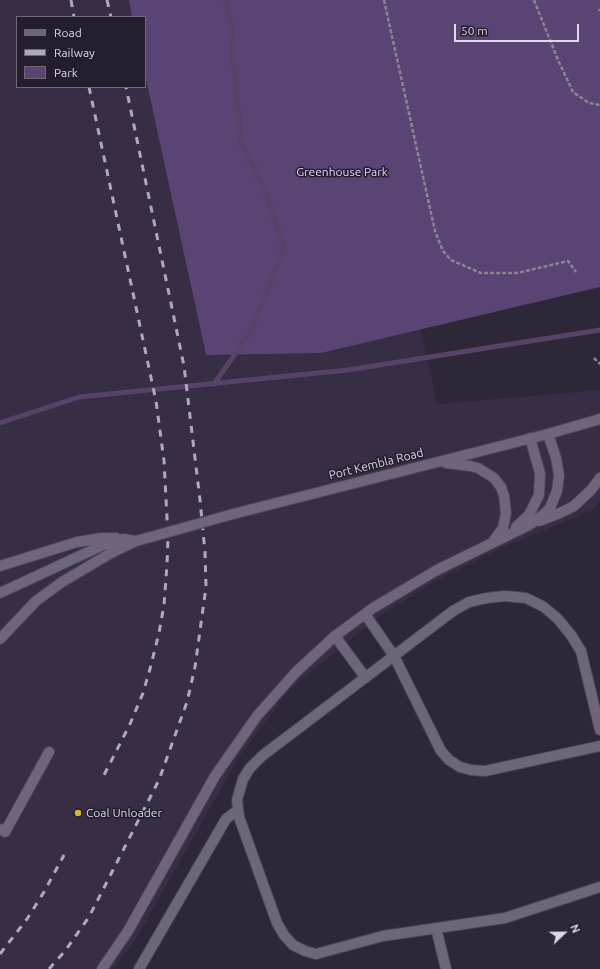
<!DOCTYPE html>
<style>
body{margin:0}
#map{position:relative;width:600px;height:969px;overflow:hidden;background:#2e2738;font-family:Ubuntu,sans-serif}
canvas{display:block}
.legend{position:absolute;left:16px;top:16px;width:130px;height:72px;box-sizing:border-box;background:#241d2e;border:1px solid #6e6877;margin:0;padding:5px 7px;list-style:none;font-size:12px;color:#ded9e5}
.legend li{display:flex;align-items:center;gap:8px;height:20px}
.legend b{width:20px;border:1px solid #6e6877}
.north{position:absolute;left:544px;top:913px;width:40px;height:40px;-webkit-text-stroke:3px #241d2e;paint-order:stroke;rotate:68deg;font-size:11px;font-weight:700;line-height:16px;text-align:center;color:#ded9e5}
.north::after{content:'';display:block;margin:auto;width:14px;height:18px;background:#ded9e5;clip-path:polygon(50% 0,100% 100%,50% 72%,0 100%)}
.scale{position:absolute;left:454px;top:24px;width:125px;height:18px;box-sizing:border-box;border:2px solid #ded9e5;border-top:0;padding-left:5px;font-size:12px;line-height:14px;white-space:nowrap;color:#ded9e5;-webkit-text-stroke:3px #241d2e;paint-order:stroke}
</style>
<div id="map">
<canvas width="600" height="969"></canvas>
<ul class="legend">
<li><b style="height:5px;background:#6e657a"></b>Road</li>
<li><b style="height:5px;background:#aea9b6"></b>Railway</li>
<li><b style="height:11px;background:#594474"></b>Park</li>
</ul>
<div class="north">N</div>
<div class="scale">50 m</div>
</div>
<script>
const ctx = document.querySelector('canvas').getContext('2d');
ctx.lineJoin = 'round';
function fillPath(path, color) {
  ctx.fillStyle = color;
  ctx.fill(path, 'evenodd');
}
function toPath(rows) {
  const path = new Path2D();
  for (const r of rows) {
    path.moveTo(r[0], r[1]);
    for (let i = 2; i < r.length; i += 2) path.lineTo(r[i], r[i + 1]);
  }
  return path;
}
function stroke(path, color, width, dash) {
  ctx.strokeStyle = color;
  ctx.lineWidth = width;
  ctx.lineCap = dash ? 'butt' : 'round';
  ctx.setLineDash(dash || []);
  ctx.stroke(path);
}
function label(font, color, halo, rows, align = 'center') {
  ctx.font = font + ' Ubuntu,sans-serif';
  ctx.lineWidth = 3;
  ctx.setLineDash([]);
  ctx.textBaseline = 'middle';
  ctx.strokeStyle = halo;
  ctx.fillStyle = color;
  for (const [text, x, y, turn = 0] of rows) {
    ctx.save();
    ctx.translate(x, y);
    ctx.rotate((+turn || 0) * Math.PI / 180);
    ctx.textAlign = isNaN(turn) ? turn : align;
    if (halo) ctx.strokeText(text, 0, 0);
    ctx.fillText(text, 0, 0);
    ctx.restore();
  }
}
fillPath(toPath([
 [0,0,129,0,132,17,17,17,17,87,145,87,145,75,205,352,416,306,437,404,600,390,600,501,593,510,499,549,435,581,377,618,290,689,239,757,137,937,114,969,0,969]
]), '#372d45');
fillPath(toPath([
 [129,0,600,0,600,287,321,353,206,355,145,75,145,17,132,17]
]), '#594474');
stroke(toPath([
 [214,384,251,331,284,248,264,188,241,143,230,20,226,0],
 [0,423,79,397,348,370,600,330]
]), '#574368', 5);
const service = toPath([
 [0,566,77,542,102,538,116,538],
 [0,593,101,546,123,539,136,541],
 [365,614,394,656,441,751,449,760,460,767,471,770,485,771,600,746],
 [335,636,365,677],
 [0,639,36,601,62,582,111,553,136,541,158,535],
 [600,730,581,651,571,635,558,619,544,607,526,598,505,596,487,598,469,602,453,611,262,756,250,768,243,779,237,800,239,817,277,923,284,935,293,945,305,951,316,954,383,936,505,918,600,887],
 [0,829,5,832,49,752],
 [436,928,446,969],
 [139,969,226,819,238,810]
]);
const minor = toPath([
 [446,463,470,466,478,468,494,478,501,487,504,496,506,513,503,528,494,540],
 [233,514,548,434,600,419],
 [539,521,560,513,574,506,591,490,600,478],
 [516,527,529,515,539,495,540,473,530,438],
 [102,969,128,931,215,776,257,716,296,672,335,636,373,608,437,570,529,525,543,515,550,508,557,491,559,475,556,458,548,434]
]);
stroke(service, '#4a4452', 12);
stroke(minor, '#4a4452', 12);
stroke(toPath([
 [384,0,435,231,443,251,451,260,481,273,517,273,568,261,576,272],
 [534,0,558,60,573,92,589,103,600,105],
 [599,9,600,11],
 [594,358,600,364]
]), '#8b8593', 2.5, [4, 2]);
stroke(service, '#6e657a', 10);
stroke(minor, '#6e657a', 10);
stroke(toPath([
 [71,0,74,17],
 [107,0,111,17],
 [89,87,156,401,164,461,168,537,167,565,164,605,159,633,150,669,143,693,130,724,103,777],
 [0,954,27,919,44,892,64,855],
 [49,969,65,951,89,917,159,780,187,702,195,667,206,587,205,552,200,500,184,366,126,87]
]), '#aea9b6', 3, [7, 7]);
const minorBridge = toPath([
 [158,535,233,514]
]);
stroke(minorBridge, '#4a4452', 12, []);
stroke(minorBridge, '#6e657a', 10);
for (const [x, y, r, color] of [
 [78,813,4,"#d6b534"]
]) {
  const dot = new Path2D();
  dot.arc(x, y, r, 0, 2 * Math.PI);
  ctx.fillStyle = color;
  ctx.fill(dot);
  stroke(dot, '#241d2e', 1.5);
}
label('12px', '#e5d5fd', '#241d2e', [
 ["Greenhouse Park",342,172]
]);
label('12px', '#ded9e5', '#241d2e', [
 ["Port Kembla Road",376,464,-14]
]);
label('12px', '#ded9e5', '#241d2e', [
 ["Coal Unloader",86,813]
], 'left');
</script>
